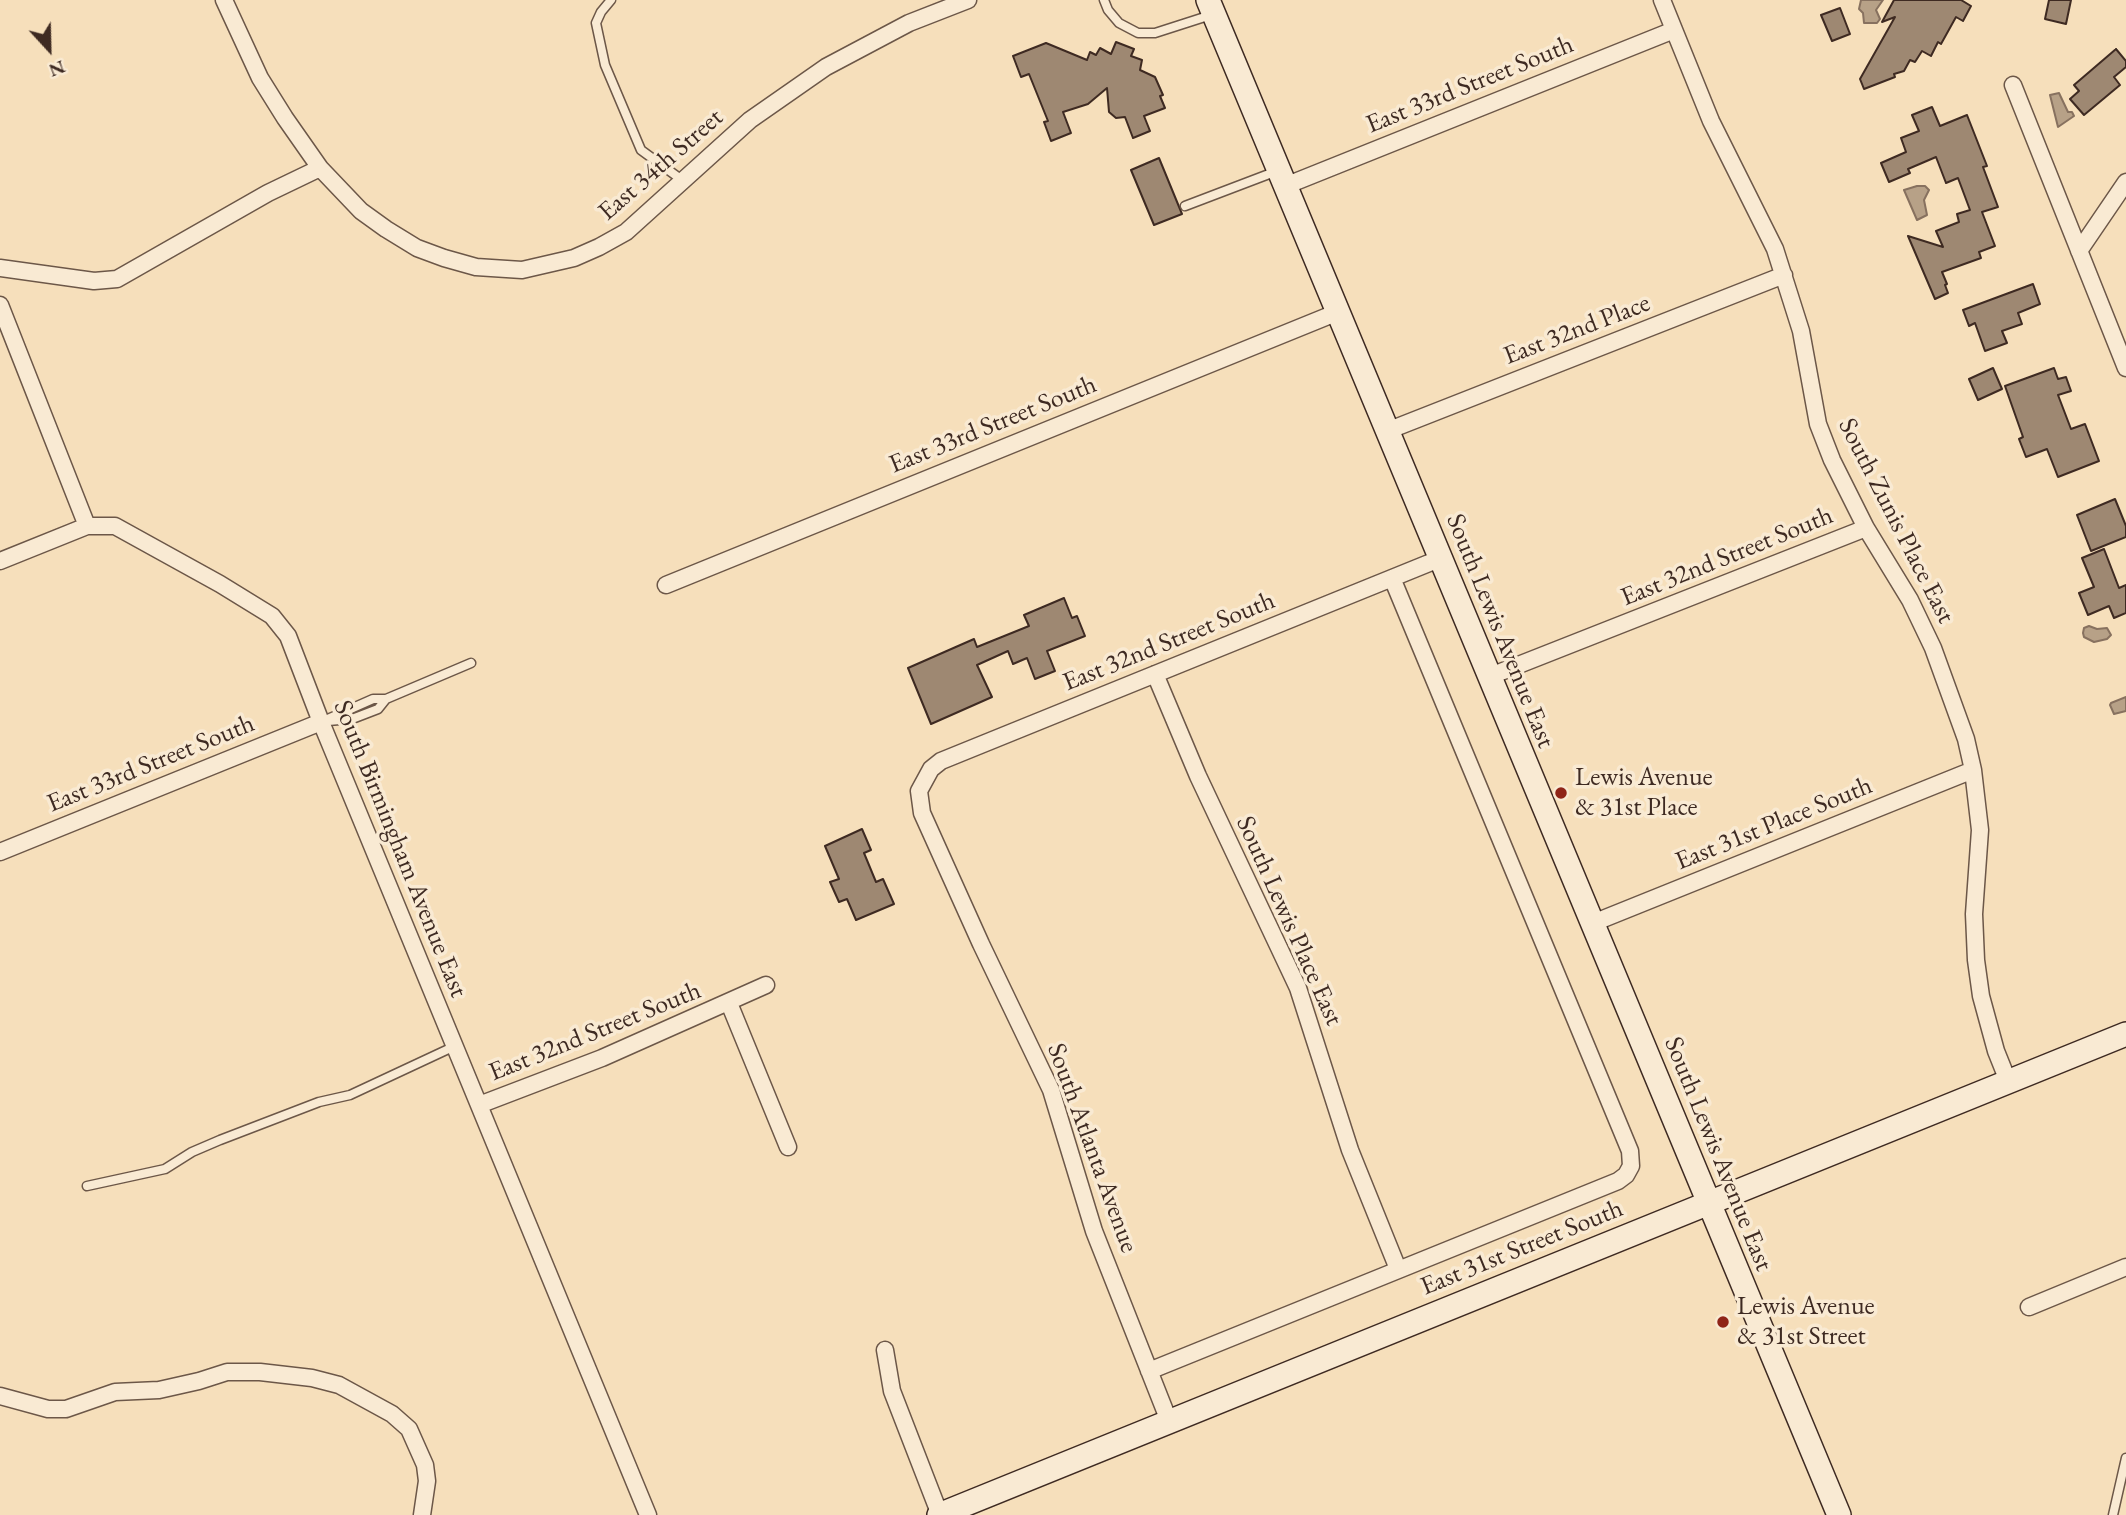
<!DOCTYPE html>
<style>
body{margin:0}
#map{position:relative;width:2126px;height:1515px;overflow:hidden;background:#f6dfbb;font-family:"EB Garamond",serif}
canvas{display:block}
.north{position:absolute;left:14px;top:14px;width:70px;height:70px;-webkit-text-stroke:5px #f9ead3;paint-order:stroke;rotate:158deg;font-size:19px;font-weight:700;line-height:28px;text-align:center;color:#3e2a22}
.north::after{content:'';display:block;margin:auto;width:24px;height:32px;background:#3e2a22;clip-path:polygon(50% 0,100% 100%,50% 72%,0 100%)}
</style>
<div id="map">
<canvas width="2126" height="1515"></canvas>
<div class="north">N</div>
</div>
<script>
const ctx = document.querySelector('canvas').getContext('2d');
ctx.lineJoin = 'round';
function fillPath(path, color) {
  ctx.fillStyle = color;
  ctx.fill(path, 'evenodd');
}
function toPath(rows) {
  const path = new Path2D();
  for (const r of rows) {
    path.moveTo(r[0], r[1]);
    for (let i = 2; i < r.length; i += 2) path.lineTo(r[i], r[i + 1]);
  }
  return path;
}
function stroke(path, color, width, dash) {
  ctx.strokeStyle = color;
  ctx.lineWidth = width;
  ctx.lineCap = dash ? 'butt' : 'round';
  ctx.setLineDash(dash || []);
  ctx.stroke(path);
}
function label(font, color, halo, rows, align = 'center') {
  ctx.font = font + ' "EB Garamond",serif';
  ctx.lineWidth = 7;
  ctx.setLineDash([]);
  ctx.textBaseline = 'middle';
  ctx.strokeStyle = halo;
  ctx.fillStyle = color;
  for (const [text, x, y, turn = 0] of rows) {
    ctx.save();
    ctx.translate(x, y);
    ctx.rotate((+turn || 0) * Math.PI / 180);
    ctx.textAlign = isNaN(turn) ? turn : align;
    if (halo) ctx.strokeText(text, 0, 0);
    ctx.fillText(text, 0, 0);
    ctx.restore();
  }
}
const water = toPath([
 [1861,0,1883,0,1876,10,1880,19,1877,23,1864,23,1863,13,1859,9,1861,0],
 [2059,93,2068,112,2072,112,2074,116,2058,127,2050,95,2059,93],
 [1917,186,1925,186,1929,190,1924,200,1927,215,1917,220,1904,190,1917,186],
 [2089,626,2097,629,2107,628,2111,635,2107,639,2094,642,2084,637,2083,633,2084,628,2089,626],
 [2126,697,2126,711,2114,714,2110,705,2111,703,2126,697]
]);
fillPath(water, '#b7a187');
stroke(water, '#87715f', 2);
const building = toPath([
 [1894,0,1961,0,1971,6,1963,21,1956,17,1941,44,1938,42,1931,56,1922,51,1915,62,1910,60,1904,71,1894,74,1895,77,1864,89,1860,79,1895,17,1882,22,1894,0],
 [2049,0,2071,0,2066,24,2045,19,2049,0],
 [1840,8,1850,34,1832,41,1821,15,1840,8],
 [1116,42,1134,49,1131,56,1142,60,1140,70,1155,77,1163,95,1160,96,1165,108,1144,116,1150,131,1133,138,1125,117,1116,118,1109,112,1107,88,1088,104,1063,112,1071,133,1051,141,1044,122,1048,121,1029,74,1021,77,1013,56,1046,43,1087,60,1090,52,1096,55,1100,48,1111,54,1116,42],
 [2116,49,2126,61,2126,67,2114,77,2120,85,2084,115,2070,99,2079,91,2074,85,2116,49],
 [1932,107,1940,126,1967,115,1987,166,1983,167,1998,207,1982,212,1995,246,1979,252,1981,258,1942,272,1947,284,1945,285,1948,293,1935,299,1908,236,1943,247,1936,231,1959,222,1957,214,1970,210,1958,178,1946,183,1936,157,1908,169,1910,173,1889,182,1881,163,1906,152,1901,138,1919,131,1912,115,1932,107],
 [1159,158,1182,214,1154,225,1131,170,1159,158],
 [2033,284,2040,304,2018,313,2022,324,2002,331,2007,343,1985,351,1975,323,1969,326,1963,310,2033,284],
 [1993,368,2002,389,1978,400,1969,379,1993,368],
 [2054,368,2058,379,2066,377,2071,391,2058,395,2071,429,2085,424,2099,461,2058,477,2047,449,2026,457,2019,439,2023,437,2005,386,2054,368],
 [2115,499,2126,526,2126,537,2091,551,2077,515,2115,499],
 [2104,549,2119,588,2126,585,2126,613,2114,618,2109,606,2088,615,2079,593,2094,587,2082,558,2104,549],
 [1064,598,1072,618,1077,616,1085,636,1047,651,1055,671,1035,679,1027,658,1013,664,1008,651,977,665,992,697,931,724,908,668,974,639,977,647,1029,626,1024,615,1064,598],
 [862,829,871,850,864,853,876,882,883,879,894,904,856,920,847,899,839,902,830,882,839,879,825,846,862,829]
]);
fillPath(building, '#9e8872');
stroke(building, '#3e2a22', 2);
const service = toPath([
 [611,0,601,12,596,23,605,65,641,150,682,180],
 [1104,0,1108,10,1119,23,1138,33,1155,33,1211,15],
 [1185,206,1277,171],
 [328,721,352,719,378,709,386,699],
 [321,722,373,699,386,699,471,663],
 [87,1186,165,1169,192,1152,220,1140,319,1102,350,1095,455,1046],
 [2113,1515,2126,1458]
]);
const minor = toPath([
 [224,0,260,78,285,118,320,168,361,211,386,229,417,248,444,258,476,267,522,270,574,258,599,247,626,232,750,120,826,67,909,23,968,0],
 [1662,0,1711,121,1775,249,1801,331,1818,424,1832,460,1866,528,1910,600,1933,648,1966,739,1973,770,1980,830,1974,914,1976,960,1981,996,1996,1051,2008,1081],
 [2013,85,2126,368],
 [1285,186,1674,30],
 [2079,251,2126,182],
 [0,268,94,281,117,279,268,193,320,168],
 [0,305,87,526,115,526,220,584,272,616,288,636,321,722,648,1515],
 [1387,431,1784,275],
 [0,561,87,526],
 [666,585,1338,312],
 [1155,674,1198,776,1298,988,1350,1150,1398,1269],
 [1488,677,1866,528],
 [0,852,321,722],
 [1593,923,1973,770],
 [729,1003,788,1147],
 [479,1105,602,1058,766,985],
 [2029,1307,2126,1267],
 [885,1350,892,1391,940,1515],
 [1149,1371,1618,1181,1626,1175,1631,1166,1630,1151,1392,578],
 [0,1396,48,1409,66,1409,115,1392,159,1390,199,1381,227,1372,260,1372,312,1378,339,1385,392,1414,409,1429,425,1465,427,1481,422,1515],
 [1169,1421,1094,1231,1051,1090,981,944,922,813,919,791,931,769,941,761,1439,559]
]);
const secondary = toPath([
 [1208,0,1839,1515],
 [939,1515,2126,1034]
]);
stroke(service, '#6c5748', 11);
stroke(minor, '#6c5748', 19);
stroke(secondary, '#3e2a22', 26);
stroke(service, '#f9ead3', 8);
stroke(minor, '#f9ead3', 16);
stroke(secondary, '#f9ead3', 23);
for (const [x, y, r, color] of [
 [1561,793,7,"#8f2418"],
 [1723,1322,7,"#8f2418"]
]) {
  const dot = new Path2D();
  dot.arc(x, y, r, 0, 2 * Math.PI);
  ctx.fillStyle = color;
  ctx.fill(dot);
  stroke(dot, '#f9ead3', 2.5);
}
label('26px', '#3e2a22', '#f9ead3', [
 ["East 33rd Street South",1470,85,-22],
 ["East 34th Street",661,165,-41],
 ["East 32nd Place",1577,330,-21],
 ["East 33rd Street South",993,425,-22],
 ["South Zunis Place East",1896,521,63],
 ["East 32nd Street South",1727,557,-22],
 ["South Lewis Avenue East",1500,631,68],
 ["East 32nd Street South",1169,642,-22],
 ["East 33rd Street South",151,764,-22],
 ["East 31st Place South",1774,824,-22],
 ["South Birmingham Avenue East",400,849,68],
 ["South Lewis Place East",1289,921,66],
 ["East 32nd Street South",595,1032,-22],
 ["South Atlanta Avenue",1092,1148,70],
 ["South Lewis Avenue East",1718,1154,68],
 ["East 31st Street South",1522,1248,-22]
]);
label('26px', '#3e2a22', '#f9ead3', [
 ["Lewis Avenue",1575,778],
 ["& 31st Place",1575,808],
 ["Lewis Avenue",1737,1307],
 ["& 31st Street",1737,1337]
], 'left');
</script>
